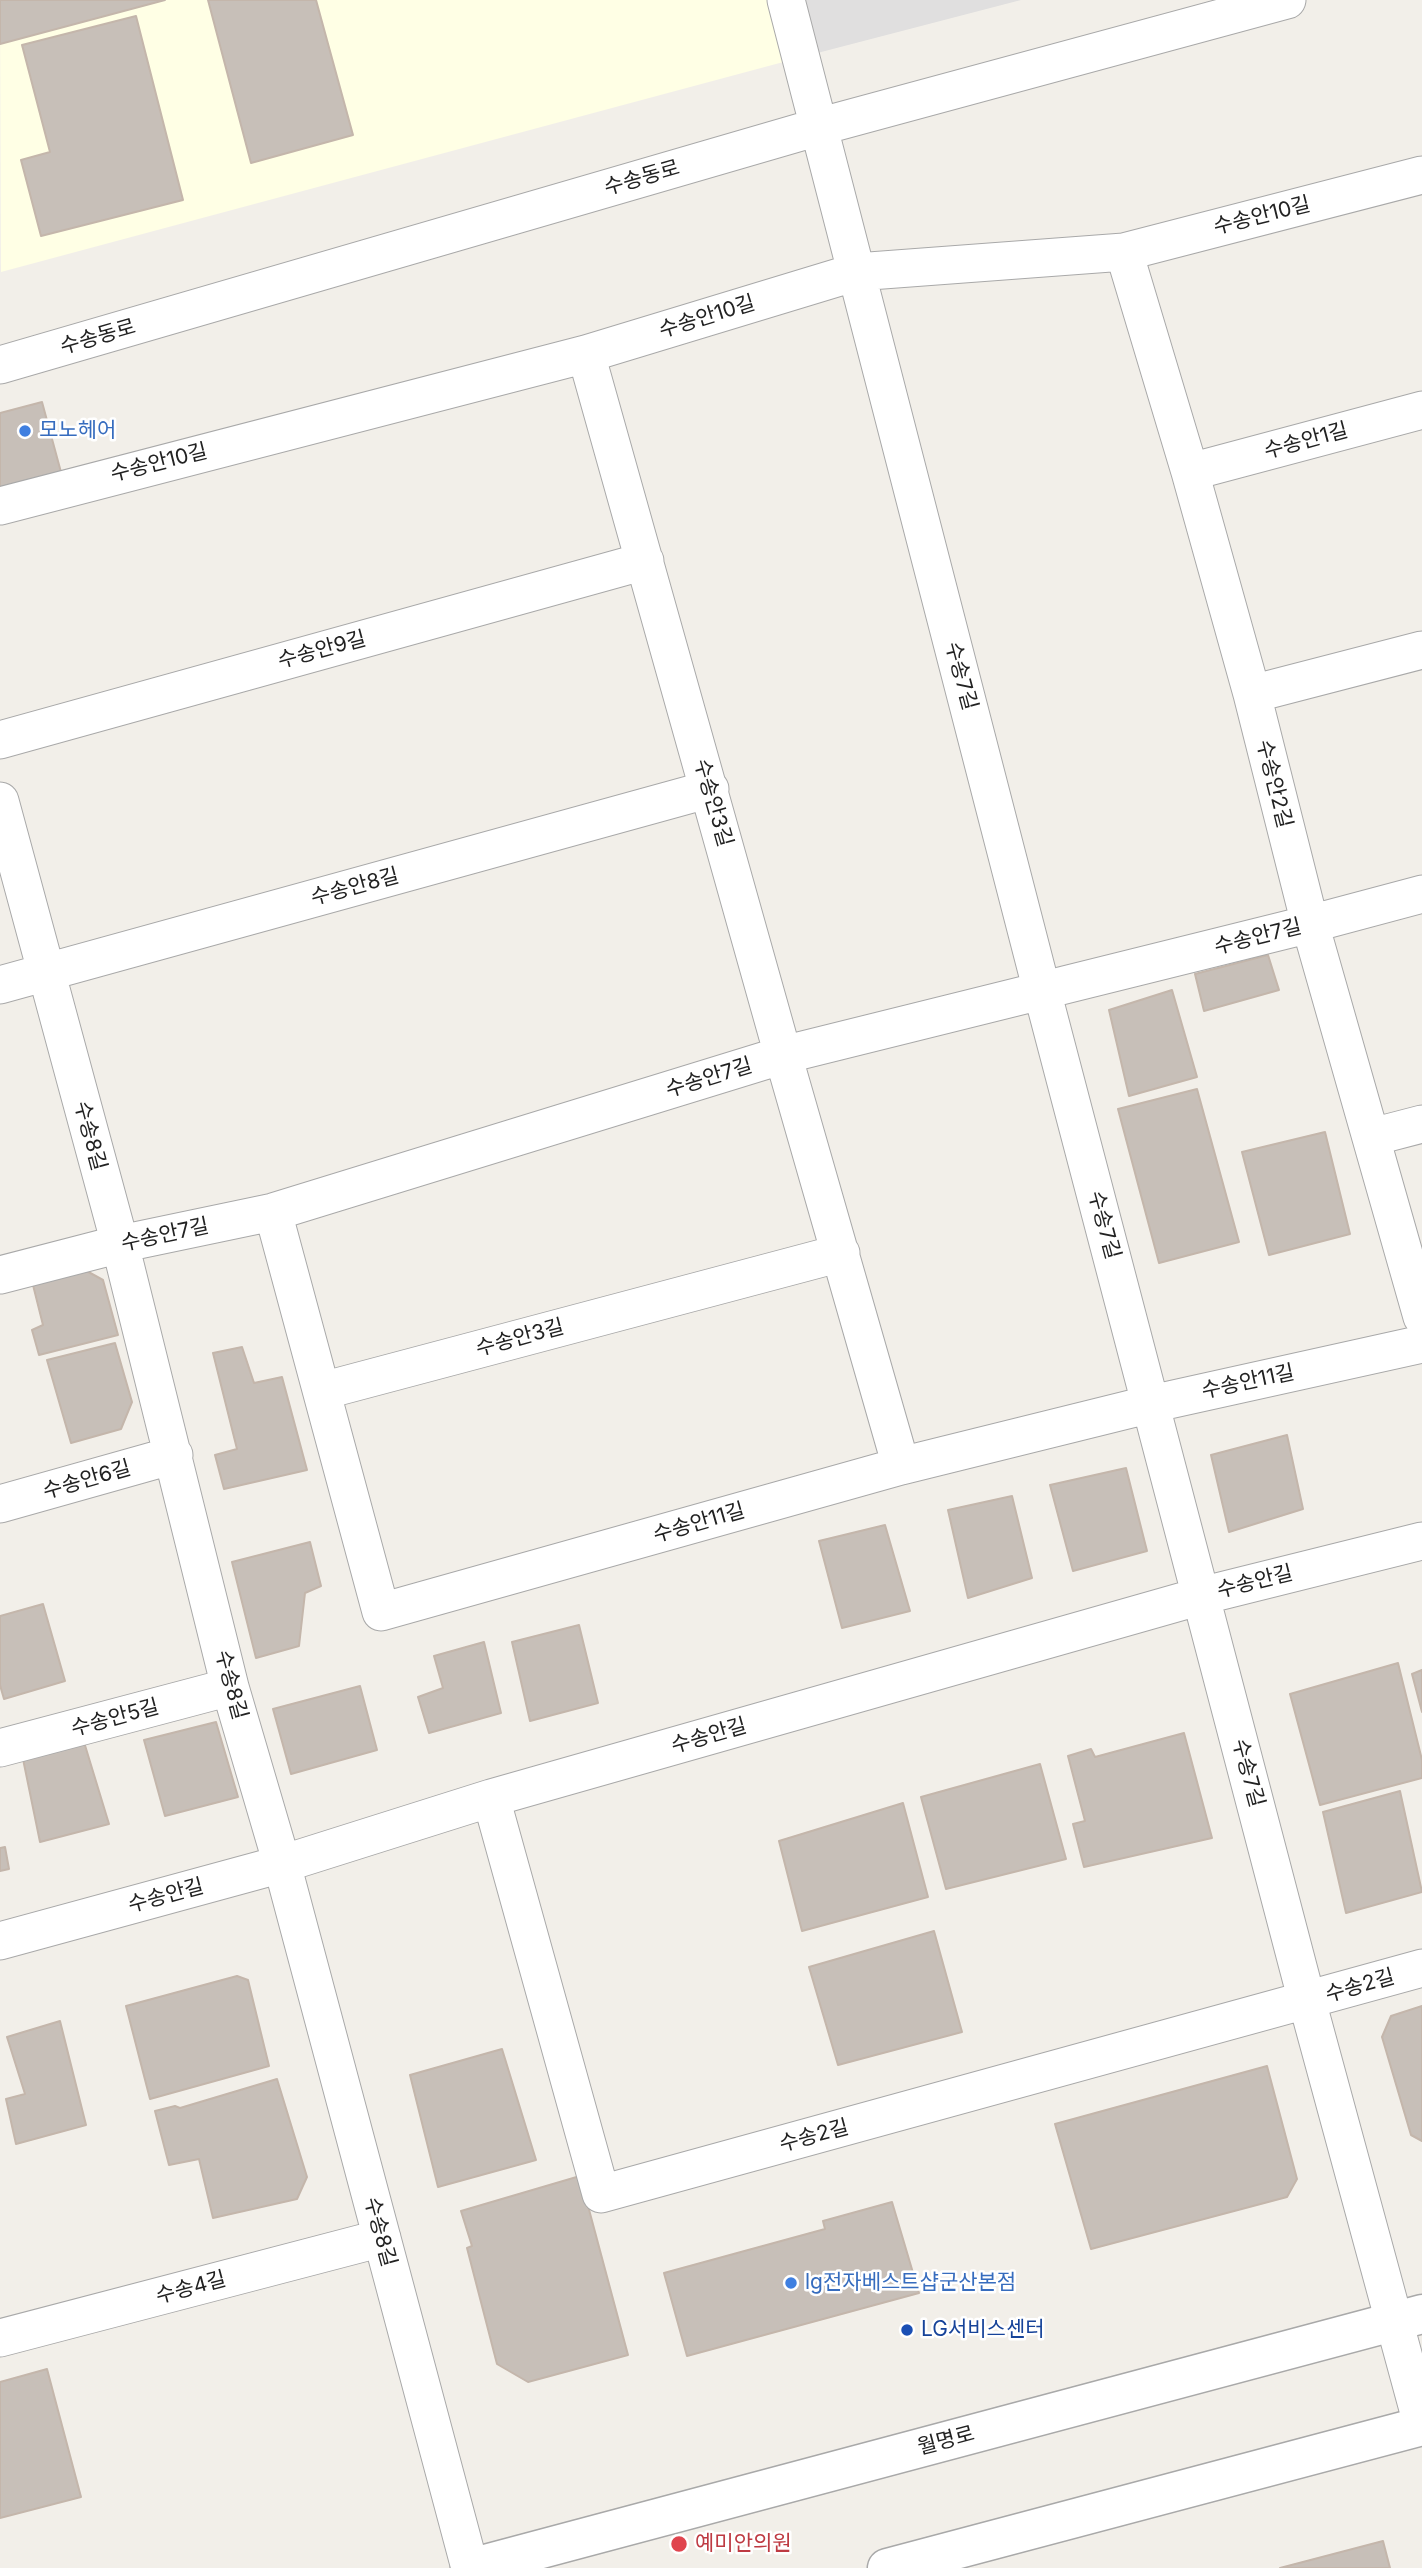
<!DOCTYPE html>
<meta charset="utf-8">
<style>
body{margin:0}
canvas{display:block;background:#f2efe9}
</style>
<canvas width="1422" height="2568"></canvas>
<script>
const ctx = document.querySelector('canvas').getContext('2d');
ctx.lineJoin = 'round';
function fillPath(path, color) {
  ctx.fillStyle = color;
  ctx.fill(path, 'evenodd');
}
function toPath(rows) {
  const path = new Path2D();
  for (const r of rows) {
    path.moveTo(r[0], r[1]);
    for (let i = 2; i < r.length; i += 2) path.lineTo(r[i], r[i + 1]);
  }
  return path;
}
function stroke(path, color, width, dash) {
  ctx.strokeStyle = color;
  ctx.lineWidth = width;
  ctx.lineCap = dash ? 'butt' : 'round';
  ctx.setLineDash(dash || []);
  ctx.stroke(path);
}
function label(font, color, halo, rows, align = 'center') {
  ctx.font = font + ' Inter,"Noto Sans KR",sans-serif';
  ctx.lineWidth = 5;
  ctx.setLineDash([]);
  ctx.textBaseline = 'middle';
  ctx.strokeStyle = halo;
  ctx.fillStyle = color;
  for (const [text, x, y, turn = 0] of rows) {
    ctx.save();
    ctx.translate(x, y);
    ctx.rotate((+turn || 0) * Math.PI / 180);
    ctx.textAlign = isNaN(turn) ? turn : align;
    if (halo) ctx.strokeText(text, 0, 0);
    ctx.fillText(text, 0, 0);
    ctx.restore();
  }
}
fillPath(toPath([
 [786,0,1021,0,802,57]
]), '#e0dfdf');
fillPath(toPath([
 [0,0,786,0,802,57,1,272]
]), '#ffffe5');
const building = toPath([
 [0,0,165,0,0,44,0,0],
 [208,0,316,0,353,135,251,163,208,0],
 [136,16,183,200,41,236,21,160,50,152,22,45,136,16],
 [42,402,65,487,0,505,0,413,42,402],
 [1268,955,1279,990,1204,1011,1195,974,1268,955],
 [1172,990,1197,1077,1129,1096,1109,1010,1172,990],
 [1197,1089,1239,1242,1159,1263,1118,1109,1197,1089],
 [1325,1132,1350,1234,1269,1255,1242,1152,1325,1132],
 [74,1264,103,1280,118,1335,39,1355,32,1330,43,1325,31,1277,74,1264],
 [115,1343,132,1402,121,1429,71,1443,47,1360,115,1343],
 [242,1347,254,1383,282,1377,307,1470,224,1489,215,1455,237,1449,213,1353,242,1347],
 [1287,1435,1303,1509,1229,1532,1211,1455,1287,1435],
 [1126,1468,1147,1551,1073,1571,1050,1485,1126,1468],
 [1012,1496,1032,1578,968,1598,948,1510,1012,1496],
 [885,1525,910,1611,842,1628,819,1541,885,1525],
 [310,1542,321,1586,305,1593,299,1646,256,1658,232,1562,310,1542],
 [43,1604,65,1681,4,1699,0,1685,0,1616,43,1604],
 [579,1625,598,1703,530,1721,512,1642,579,1625],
 [484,1642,501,1713,429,1733,418,1697,443,1688,434,1656,484,1642],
 [1398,1663,1422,1760,1422,1778,1320,1805,1290,1694,1398,1663],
 [1422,1670,1422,1712,1412,1674,1422,1670],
 [360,1686,377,1750,291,1774,273,1709,360,1686],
 [216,1722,238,1797,165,1816,144,1740,216,1722],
 [1184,1733,1212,1838,1084,1867,1073,1824,1085,1821,1068,1756,1091,1749,1095,1757,1184,1733],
 [84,1742,109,1824,40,1842,23,1759,84,1742],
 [1040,1764,1066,1859,946,1889,921,1797,1040,1764],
 [1400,1791,1422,1892,1346,1913,1323,1812,1400,1791],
 [903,1803,928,1897,802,1931,779,1841,903,1803],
 [5,1847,9,1869,0,1871,0,1848,5,1847],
 [934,1931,962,2032,838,2065,809,1967,934,1931],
 [237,1976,248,1980,269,2066,150,2099,126,2006,237,1976],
 [1422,2006,1422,2141,1411,2135,1382,2037,1391,2016,1422,2006],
 [60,2021,86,2125,16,2144,6,2099,25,2094,7,2037,60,2021],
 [502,2049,536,2160,438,2187,410,2075,502,2049],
 [1267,2066,1297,2179,1287,2197,1091,2249,1055,2124,1267,2066],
 [277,2079,307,2177,297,2199,213,2218,199,2159,169,2165,155,2111,175,2106,180,2108,277,2079],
 [580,2176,628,2355,528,2382,497,2364,467,2248,472,2246,461,2211,580,2176],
 [892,2202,919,2293,687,2356,664,2273,825,2229,823,2221,892,2202],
 [47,2369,81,2497,0,2518,0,2382,47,2369],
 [1383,2541,1390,2568,1280,2568,1383,2541]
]);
fillPath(building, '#c7bfb8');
stroke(building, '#c4b6ab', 2);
const minor = toPath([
 [786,0,1042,991,1307,2001,1422,2424],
 [1124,252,1190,472,1252,694,1310,924,1422,1317],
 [586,354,783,1055,901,1466],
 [0,365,818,127,1287,0],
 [1190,472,1422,410],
 [0,506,586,354,856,272,1124,252,1422,175],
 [1252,694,1422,650],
 [0,740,645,561],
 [0,801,120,1244,230,1687,282,1864,470,2568],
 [0,985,710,789],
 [1372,1137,1422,1124],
 [273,1212,381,1612,901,1466,1151,1404,1422,1344],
 [0,1275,120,1244,273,1212,783,1055,1310,924,1422,894],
 [322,1391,841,1253],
 [0,1504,174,1455],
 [0,1748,230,1687],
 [491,1798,601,2194,1422,1968],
 [0,1941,282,1864,491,1798,1201,1596,1422,1541],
 [0,2338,382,2238]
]);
const tertiary = toPath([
 [470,2568,1422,2314],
 [887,2568,1422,2426]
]);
stroke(minor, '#a9a9a9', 39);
stroke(tertiary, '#a9a9a9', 41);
stroke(minor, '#fff', 37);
stroke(tertiary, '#fff', 38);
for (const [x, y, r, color] of [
 [25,431,7,"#3f7fe0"],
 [791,2283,7,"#3f7fe0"],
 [907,2330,7,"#1a4fb4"],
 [679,2544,9,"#e0444e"]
]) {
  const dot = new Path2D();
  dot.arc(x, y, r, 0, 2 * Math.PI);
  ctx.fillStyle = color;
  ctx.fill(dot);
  stroke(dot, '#fff', 2.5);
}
label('21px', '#222', '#fff', [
 ["수송동로",642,178,-16],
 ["수송안10길",1262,216,-14],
 ["수송안10길",707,317,-17],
 ["수송동로",98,337,-16],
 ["수송안1길",1306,441,-15],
 ["수송안10길",159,463,-14],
 ["수송안9길",322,650,-15],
 ["수송7길",961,676,75],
 ["수송안2길",1274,784,76],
 ["수송안3길",713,803,74],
 ["수송안8길",355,887,-15],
 ["수송안7길",1258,937,-14],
 ["수송안7길",709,1078,-17],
 ["수송8길",90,1136,75],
 ["수송7길",1104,1225,75],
 ["수송안7길",165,1235,-12],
 ["수송안3길",520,1338,-15],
 ["수송안11길",1248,1382,-12],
 ["수송안6길",87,1480,-16],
 ["수송안11길",699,1523,-16],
 ["수송안길",1255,1582,-14],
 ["수송8길",231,1685,75],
 ["수송안5길",115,1718,-15],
 ["수송안길",709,1736,-16],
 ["수송7길",1248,1773,75],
 ["수송안길",166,1896,-15],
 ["수송2길",1360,1986,-16],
 ["수송2길",814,2136,-15],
 ["수송8길",380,2232,75],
 ["수송4길",191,2288,-15],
 ["월명로",946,2441,-15]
]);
label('21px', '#366cbe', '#fff', [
 ["모노헤어",39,431],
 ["lg전자베스트샵군산본점",805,2283]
], 'left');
label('21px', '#164399', '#fff', [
 ["LG서비스센터",921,2330]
], 'left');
label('21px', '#be3a42', '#fff', [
 ["예미안의원",695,2544]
], 'left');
</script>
